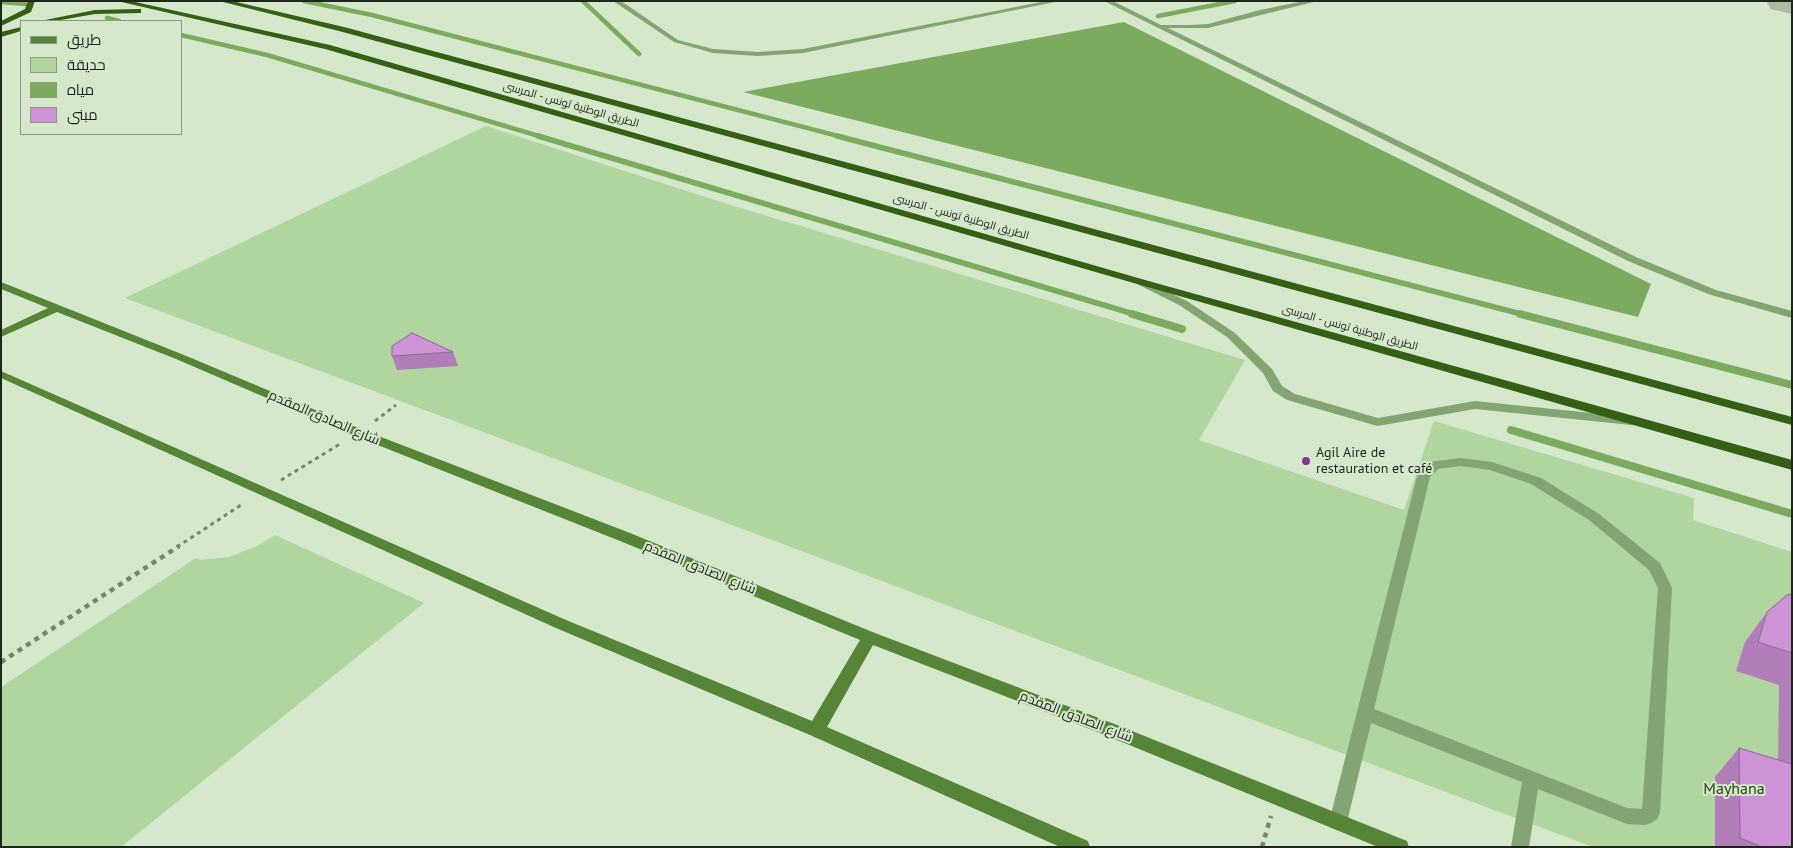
<!DOCTYPE html>
<meta charset="utf-8">
<style>
body{margin:0}
#map{position:relative;width:1793px;height:848px;overflow:hidden;background:#d6e8cc;font-family:"PT Sans",Cairo,sans-serif}
canvas{display:block}
.frame{position:absolute;inset:0;border:2px solid #1e251a;pointer-events:none}
.legend{position:absolute;left:20px;top:20px;width:162px;height:115px;box-sizing:border-box;background:#d6e8cc;border:1px solid #8c9a85;margin:0;padding:6px 9px;list-style:none;font-size:15px;color:#1e251a}
.legend li{display:flex;align-items:center;gap:10px;height:25px}
.legend b{width:25px;border:1px solid #8c9a85}
</style>
<div id="map">
<canvas width="1793" height="848"></canvas>
<div class="frame"></div>
<ul class="legend">
<li><b style="height:6px;background:#568537"></b>طريق</li>
<li><b style="height:14px;background:#b1d59e"></b>حديقة</li>
<li><b style="height:14px;background:#7cab60"></b>مياه</li>
<li><b style="height:14px;background:#ce93d7"></b>مبنى</li>
</ul>
</div>
<script>
const ctx = document.querySelector('canvas').getContext('2d');
ctx.lineJoin = 'round';
function fillPath(path, color) {
  ctx.fillStyle = color;
  ctx.fill(path, 'evenodd');
}
function toPath(rows) {
  const path = new Path2D();
  for (const r of rows) {
    path.moveTo(r[0], r[1]);
    for (let i = 2; i < r.length; i += 2) path.lineTo(r[i], r[i + 1]);
  }
  return path;
}
function stroke(path, color, width, dash) {
  ctx.strokeStyle = color;
  ctx.lineWidth = width;
  ctx.lineCap = dash ? 'butt' : 'round';
  ctx.setLineDash(dash || []);
  ctx.stroke(path);
}
function label(font, color, halo, rows, align = 'center') {
  ctx.font = font + ' "PT Sans",Cairo,sans-serif';
  ctx.lineWidth = 4;
  ctx.setLineDash([]);
  ctx.textBaseline = 'middle';
  ctx.strokeStyle = halo;
  ctx.fillStyle = color;
  for (const [text, x, y, turn = 0] of rows) {
    ctx.save();
    ctx.translate(x, y);
    ctx.rotate((+turn || 0) * Math.PI / 180);
    ctx.textAlign = isNaN(turn) ? turn : align;
    if (halo) ctx.strokeText(text, 0, 0);
    ctx.fillText(text, 0, 0);
    ctx.restore();
  }
}
fillPath(toPath([
 [486,126,721,202,1245,360,1199,440,1404,510,1434,421,1694,498,1693,520,1792,552,1792,847,1593,847,125,298],
 [275,535,424,603,121,847,1,847,1,687,196,558,200,560,229,557,257,546]
]), '#b1d59e');
fillPath(toPath([
 [1124,22,1651,284,1638,317,743,92]
]), '#7cab60');
stroke(toPath([
 [304,1,372,15,842,137],
 [583,1,639,54],
 [1,2,25,4],
 [1158,16,1235,1],
 [107,18,119,21],
 [181,35,267,55,542,137]
]), '#7cab60', 4.5);
stroke(toPath([
 [538,136,1137,315],
 [837,136,1525,315]
]), '#7cab60', 5.5);
stroke(toPath([
 [1132,314,1182,329],
 [1520,314,1792,385],
 [1511,430,1792,514]
]), '#7cab60', 8);
fillPath(toPath([
 [1766,1,1792,1,1792,14,1771,9,1766,1]
]), '#abbaa2');
stroke(toPath([
 [375,421,396,405],
 [281,480,340,444],
 [177,547,244,503]
]), '#788471', 3, [4, 4]);
stroke(toPath([
 [1,662,179,546],
 [1262,847,1271,816]
]), '#788471', 4.5, [5, 5]);
fillPath(toPath([
 [613,1,621,1,678,40,713,49,758,52,803,49,1046,1,1060,1,803,53,758,56,713,53,674,42,613,1],
 [1104,1,1113,1,1161,25,1189,25,1208,24,1260,10,1304,1,1318,1,1208,28,1168,28,1636,257,1716,290,1792,311,1792,318,1708,294,1628,261,1104,1],
 [1141,279,1187,301,1235,333,1272,369,1282,386,1295,394,1378,418,1475,401,1631,417,1637,421,1631,425,1475,409,1378,426,1374,425,1287,400,1273,391,1263,373,1227,337,1179,305,1137,284,1136,282,1137,280,1141,279],
 [1461,458,1492,462,1541,478,1599,514,1660,563,1662,567,1672,588,1660,813,1657,819,1651,823,1645,825,1627,824,1538,789,1529,847,1511,847,1522,782,1371,723,1347,822,1344,828,1338,830,1332,828,1329,822,1417,476,1429,462,1461,458],
 [1461,466,1490,470,1531,484,1589,520,1649,570,1658,588,1642,809,1627,808,1374,709,1430,477,1438,469,1461,466]
]), '#84a472');
fillPath(toPath([
 [1,282,184,355,363,430,630,533,875,633,1112,723,1407,841,1409,847,1378,847,1100,733,873,645,827,727,1088,841,1090,847,1060,847,810,735,556,628,1,378,1,371,566,620,812,721,860,640,620,541,355,436,176,359,57,312,1,337,1,330,48,308,1,289,1,282]
]), '#568537');
fillPath(toPath([
 [28,1,35,1,31,12,1,26,1,21,25,9,28,1],
 [117,1,131,1,330,45,1145,280,1792,460,1792,470,1137,284,325,49,117,1],
 [219,1,232,1,344,27,1792,417,1792,425,339,31,219,1],
 [138,9,141,9,141,13,95,14,55,21,40,21,95,10,138,9],
 [21,27,21,31,1,37,1,32,21,27]
]), '#355f15');
fillPath(toPath([
 [453,352,458,366,397,370,392,356],
 [1792,594,1792,847,1715,847,1715,777,1739,748,1778,760,1779,685,1736,671,1745,642,1767,612]
]), '#b17eb9');
const building = toPath([
 [412,333,453,352,392,356,392,346,412,333],
 [1792,594,1792,653,1758,642,1767,612,1787,595,1792,594],
 [1739,748,1792,764,1792,847,1762,847,1740,838,1739,748]
]);
fillPath(building, '#ce93d7');
stroke(building, '#906796', 1);
for (const [x, y, r, color] of [
 [1306,461,5,"#892d98"]
]) {
  const dot = new Path2D();
  dot.arc(x, y, r, 0, 2 * Math.PI);
  ctx.fillStyle = color;
  ctx.fill(dot);
  stroke(dot, '#d6e8cc', 2);
}
label('11px', '#1e251a', '#d6e8cc', [
 ["الطريق الوطنية تونس - المرسى",571,105,16],
 ["الطريق الوطنية تونس - المرسى",961,217,16],
 ["الطريق الوطنية تونس - المرسى",1350,328,16]
]);
label('14px', '#1e251a', '#d6e8cc', [
 ["شارع الصادق المقدم",324,418,23],
 ["شارع الصادق المقدم",700,568,22],
 ["شارع الصادق المقدم",1076,717,21]
]);
label('14px', '#1e251a', '#d6e8cc', [
 ["Agil Aire de",1316,453],
 ["restauration et café",1316,469]
], 'left');
label('16px', '#23420c', '#d6e8cc', [
 ["Mayhana",1734,789]
]);
</script>
